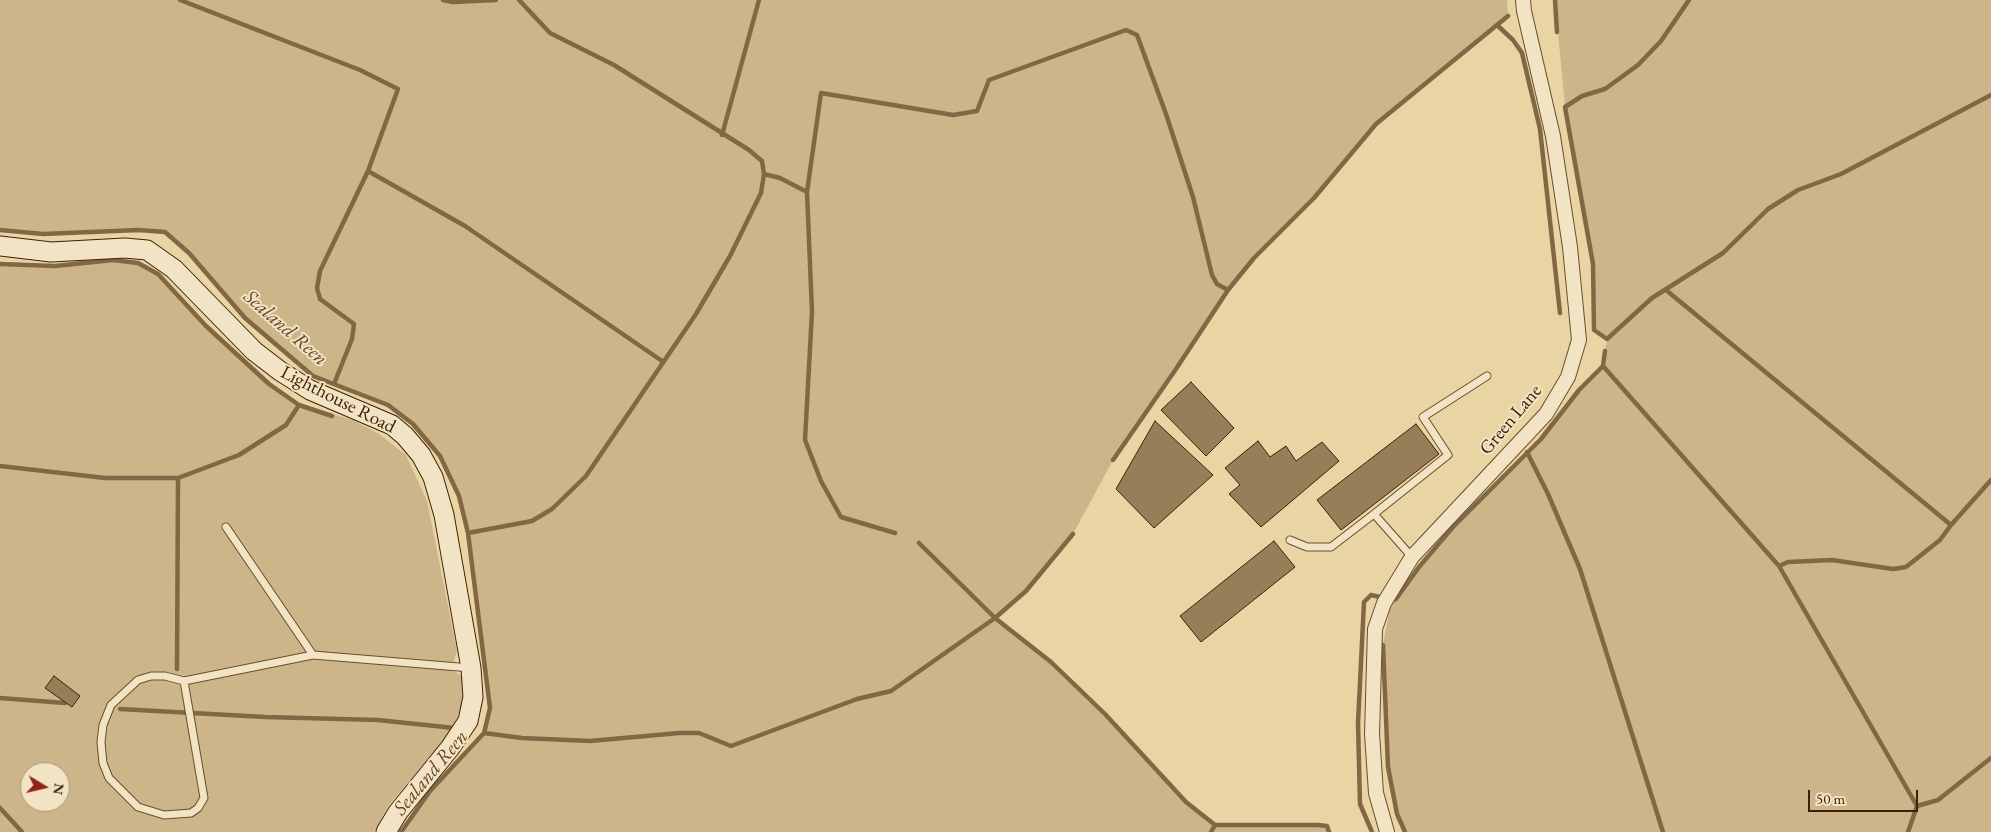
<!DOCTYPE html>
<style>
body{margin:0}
#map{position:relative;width:1991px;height:832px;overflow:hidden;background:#e9d4a3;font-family:"EB Garamond",serif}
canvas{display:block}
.north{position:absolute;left:20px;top:762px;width:50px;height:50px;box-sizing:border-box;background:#f1e3c3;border:1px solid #a99578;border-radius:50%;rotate:99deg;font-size:14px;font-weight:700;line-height:20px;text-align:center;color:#3e2007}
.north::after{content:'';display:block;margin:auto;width:18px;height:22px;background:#8f2418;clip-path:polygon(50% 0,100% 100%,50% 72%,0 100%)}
.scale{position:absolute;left:1808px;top:790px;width:110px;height:22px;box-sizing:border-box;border:2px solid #3e2007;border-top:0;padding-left:6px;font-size:15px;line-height:18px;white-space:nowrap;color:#3e2007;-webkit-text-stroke:4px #f1e3c3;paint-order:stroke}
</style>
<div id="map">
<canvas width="1991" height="832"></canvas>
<div class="north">N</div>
<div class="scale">50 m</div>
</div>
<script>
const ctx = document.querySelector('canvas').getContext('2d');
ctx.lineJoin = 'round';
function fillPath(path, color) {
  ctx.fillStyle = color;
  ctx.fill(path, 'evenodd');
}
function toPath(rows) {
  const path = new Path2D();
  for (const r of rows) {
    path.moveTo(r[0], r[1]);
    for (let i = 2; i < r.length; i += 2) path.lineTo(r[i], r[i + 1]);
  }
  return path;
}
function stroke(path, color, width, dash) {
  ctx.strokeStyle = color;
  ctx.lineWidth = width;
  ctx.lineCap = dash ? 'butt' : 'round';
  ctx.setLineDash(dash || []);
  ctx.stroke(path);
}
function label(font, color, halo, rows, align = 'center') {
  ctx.font = font + ' "EB Garamond",serif';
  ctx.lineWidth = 4;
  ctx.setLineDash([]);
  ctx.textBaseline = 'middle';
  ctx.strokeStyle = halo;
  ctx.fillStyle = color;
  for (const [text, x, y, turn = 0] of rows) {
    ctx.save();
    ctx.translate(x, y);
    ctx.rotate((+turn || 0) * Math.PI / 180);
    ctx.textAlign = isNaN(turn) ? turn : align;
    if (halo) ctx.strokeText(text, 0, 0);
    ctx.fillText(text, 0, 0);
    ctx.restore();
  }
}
fillPath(toPath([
 [0,0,1507,0,1508,16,1376,124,1314,198,1254,258,1228,290,1176,369,1113,460,1073,534,1026,591,995,618,1051,662,1105,714,1186,802,1215,825,1318,825,1327,826,1329,832,401,832,430,791,484,734,490,708,468,533,459,496,440,456,413,424,388,405,313,376,245,318,189,253,165,232,139,230,43,234,0,230],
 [1555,0,1991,0,1991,832,1405,832,1397,814,1388,767,1383,645,1391,601,1396,599,1419,567,1453,527,1541,439,1579,390,1603,366,1605,351,1607,339,1594,330,1593,263,1565,107],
 [1599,630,1600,630,1649,787,1616,685],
 [113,260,138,263,158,274,206,326,269,384,299,405,353,420,379,434,406,455,427,501,457,651,454,660,454,671,463,677,463,701,454,728,388,806,374,832,0,832,0,264,55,266],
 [30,772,60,772,60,802,30,802]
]), '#ccb588');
stroke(toPath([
 [180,0,360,70,398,89,368,171,320,271,317,288,320,299,354,324,352,339,334,384],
 [443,0,453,2,496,0],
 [1555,0,1557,32],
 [1689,0,1661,41,1638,65,1605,89,1582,96,1565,107,1593,264,1594,330,1607,339,1652,298,1723,253,1768,209,1798,190,1841,174,1991,95],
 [1497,25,1513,40,1522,53,1540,129,1560,313],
 [722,135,759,0],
 [368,171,465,226,662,361],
 [764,174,780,178,807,192],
 [0,230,43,234,139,230,165,232,189,253,245,318,313,376,388,405,413,424,440,456,459,496,468,533,490,708,484,733,430,791,401,832],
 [0,264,55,266,113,260,138,263,158,274,206,326,269,384,299,405,332,416],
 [1666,290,1951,525],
 [1603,366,1779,566,1917,806,1908,832],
 [1527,452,1548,494,1580,569,1663,832],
 [1113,460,1176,369,1228,290,1254,258,1314,198,1376,124,1508,16],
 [0,466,105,478,178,478,239,455,286,425,299,405],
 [468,533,532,521,552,509,586,476,696,314,730,256,761,193,764,174,762,161,749,150,614,65,550,33,519,0],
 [895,533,841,517,821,481,805,440,812,312,807,192,821,93,953,115,977,111,989,80,1126,30,1137,35,1166,114,1193,197,1212,275,1217,284,1228,290],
 [919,543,995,618,1051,662,1105,714,1186,802,1215,825,1318,825,1327,826,1329,832],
 [1779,566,1788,562,1832,560,1893,569,1906,567,1940,540,1951,525,1991,480],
 [1391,601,1396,599,1419,567,1453,527,1541,439,1579,390,1603,366,1605,351],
 [1383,645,1388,767,1397,814,1405,832],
 [177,669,178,478],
 [0,698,65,703],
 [120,709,265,717,378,720,454,728],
 [484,733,522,738,590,741,679,733,699,733,731,746,857,699,891,691,995,618,1026,591,1073,534],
 [1917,806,1938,800,1991,758],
 [0,808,22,832],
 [1211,832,1215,825],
 [1372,832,1360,804,1358,723,1364,602,1371,595,1380,597]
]), '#826745', 4.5);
const building = toPath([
 [1191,382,1234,428,1206,456,1161,410,1191,382],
 [1155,421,1213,475,1154,528,1116,489,1155,421],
 [1416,424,1439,454,1341,530,1317,500,1416,424],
 [1258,441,1270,457,1286,446,1296,461,1322,442,1339,461,1261,527,1229,494,1240,485,1225,468,1258,441],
 [1274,541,1295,567,1201,642,1180,616,1274,541],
 [54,676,80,696,72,707,45,688,54,676]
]);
fillPath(building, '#977e58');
stroke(building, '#3e2007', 1);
const lane = toPath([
 [226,527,313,655],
 [1290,540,1307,547,1331,547,1374,514],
 [1412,557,1374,514,1448,455,1423,417,1487,376],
 [184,681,165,676,151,676,138,680,111,705,103,725,101,742,103,763,109,778,138,807,164,815,191,813,198,808,204,798,184,681,313,655,471,668]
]);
const street = toPath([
 [1387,832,1376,793,1372,734,1375,629,1384,603,1412,557,1546,414,1568,377,1579,340,1570,247,1553,136,1524,11,1523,0]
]);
const secondary = toPath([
 [0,246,51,252,125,248,147,250,174,269,254,351,280,371,310,390,392,425,405,436,421,455,433,477,444,515,471,668,473,697,468,721,450,748,398,812,386,832]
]);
stroke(lane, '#694d2e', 9);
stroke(street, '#694d2e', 16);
stroke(secondary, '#3e2007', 21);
stroke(lane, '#f1e3c3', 7);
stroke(street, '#f1e3c3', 14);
stroke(secondary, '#f1e3c3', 19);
label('19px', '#3e2007', '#f1e3c3', [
 ["Lighthouse Road",338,400,27],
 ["Green Lane",1511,420,-50]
]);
label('italic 20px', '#604426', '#f1e3c3', [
 ["Sealand Reen",285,328,41],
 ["Sealand Reen",431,773,-50]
]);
</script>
